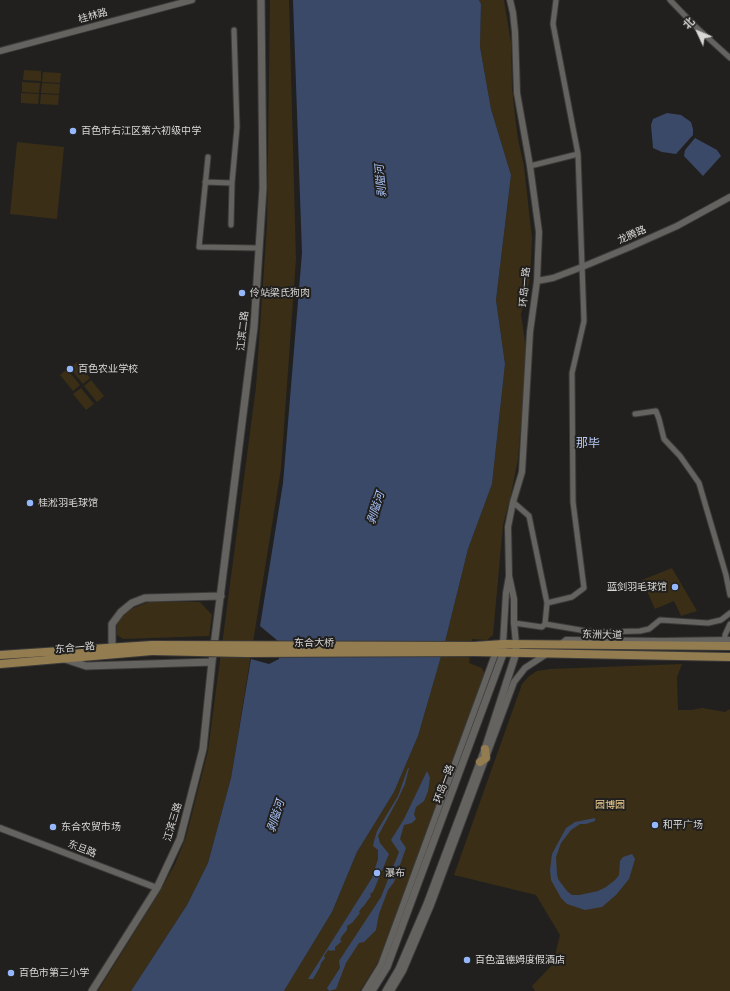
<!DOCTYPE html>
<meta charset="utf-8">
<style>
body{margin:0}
#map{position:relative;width:730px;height:991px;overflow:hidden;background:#21201e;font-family:"Work Sans","Noto Sans SC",sans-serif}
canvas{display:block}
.north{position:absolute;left:678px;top:12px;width:40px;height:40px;-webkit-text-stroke:3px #21201e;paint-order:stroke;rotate:314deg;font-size:11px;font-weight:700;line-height:16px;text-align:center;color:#d8d7d6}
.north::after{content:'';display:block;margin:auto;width:14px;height:18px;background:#d8d7d6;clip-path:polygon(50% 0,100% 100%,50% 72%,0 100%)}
</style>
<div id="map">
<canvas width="730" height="991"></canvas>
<div class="north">北</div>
</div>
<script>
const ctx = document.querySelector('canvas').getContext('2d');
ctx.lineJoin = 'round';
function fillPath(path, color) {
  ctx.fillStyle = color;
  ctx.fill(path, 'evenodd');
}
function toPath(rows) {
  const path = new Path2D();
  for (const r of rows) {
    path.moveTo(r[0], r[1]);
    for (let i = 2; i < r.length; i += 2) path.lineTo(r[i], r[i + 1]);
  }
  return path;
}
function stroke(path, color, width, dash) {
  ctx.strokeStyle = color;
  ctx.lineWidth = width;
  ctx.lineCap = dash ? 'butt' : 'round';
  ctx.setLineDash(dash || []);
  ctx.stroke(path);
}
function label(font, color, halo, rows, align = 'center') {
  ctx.font = font + ' "Work Sans","Noto Sans SC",sans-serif';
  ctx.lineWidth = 4;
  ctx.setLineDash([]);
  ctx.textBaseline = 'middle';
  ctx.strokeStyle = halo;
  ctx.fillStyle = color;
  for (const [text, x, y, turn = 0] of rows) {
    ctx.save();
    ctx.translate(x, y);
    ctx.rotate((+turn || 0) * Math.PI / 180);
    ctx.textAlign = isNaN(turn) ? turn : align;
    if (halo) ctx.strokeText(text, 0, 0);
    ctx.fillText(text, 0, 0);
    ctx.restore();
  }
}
fillPath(toPath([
 [270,0,289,0,296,259,281,469,231,778,208,863,187,905,131,991,98,991,158,895,175,864,186,837,208,751,256,387,267,224],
 [479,0,504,0,511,43,512,88,515,116,518,139,524,166,532,239,530,278,521,314,526,349,525,374,518,459,510,499,503,525,493,635,487,640,472,639,469,663,482,668,485,675,378,962,360,991,284,991,332,912,357,852,394,792,418,736,446,638,468,549,492,484,505,364,496,300,511,175,491,109,480,47,481,4],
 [24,70,41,71,41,81,23,80],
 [43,72,61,73,60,83,42,82],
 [22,82,40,83,39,93,22,92],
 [42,83,60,84,59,94,41,93],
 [21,93,39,94,38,104,21,103],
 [41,94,59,95,58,105,40,104],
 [17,142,64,147,57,219,10,214],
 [77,362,90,378,83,384,70,368],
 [67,369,80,385,73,391,60,375],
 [91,380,104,396,97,402,84,386],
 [81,388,94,404,86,410,73,394],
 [672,568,697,611,681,616,674,601,655,609,642,580],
 [149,602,200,602,212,615,209,636,123,639,117,635,117,625,124,614,133,608],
 [682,664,677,677,678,710,691,710,702,708,725,712,730,709,730,991,535,991,532,986,553,964,560,935,536,895,454,875,522,684,528,677,537,671,550,669]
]), '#3a2e16');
fillPath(toPath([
 [293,0,479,0,481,4,480,47,491,109,511,175,496,300,505,364,492,484,468,549,444,646,418,736,394,792,357,852,332,912,284,991,131,991,187,905,208,863,231,778,251,659,269,664,279,659,278,641,260,626,283,483,302,253],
 [667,113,681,115,691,122,693,129,693,135,676,154,662,152,653,148,651,125,653,119],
 [695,138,717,150,721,156,703,176,684,156,685,150],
 [408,768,409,768,405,784,399,797,378,836,380,843,389,854,373,892,370,894,371,896,363,907,362,907,359,912,360,913,352,923,347,926,347,930,342,936,340,940,342,941,335,947,335,951,333,950,331,951,328,950,324,956,325,958,321,963,320,967,313,979,308,979,372,878,378,859,378,850,373,846,374,841,377,831,398,796],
 [427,771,430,778,428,791,424,801,416,807,414,814,416,819,412,823,404,825,400,839,406,848,394,882,388,890,379,914,376,930,364,942,359,943,346,963,336,989,329,991,327,988,340,968,339,961,381,897,399,852,391,840,404,819],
 [595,818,595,821,586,824,580,824,571,830,561,843,556,857,557,874,558,879,567,891,572,895,579,895,598,891,606,887,615,880,619,875,620,861,623,857,632,854,635,859,629,879,616,895,602,907,585,910,567,904,561,898,551,880,550,870,552,854,566,828,575,822]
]), '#3a4968');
const minor = toPath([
 [670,0,695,26,730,58],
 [208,157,199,247,259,248],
 [530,166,578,154,553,24,556,0],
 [205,182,232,183,237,127,234,30],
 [231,225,232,183],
 [635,414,656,411,659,419,664,439,680,456,699,483,726,575,730,595],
 [513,502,529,516,547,603],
 [514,623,542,627,545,624,586,631,605,632,640,631,649,629,660,620,708,623,721,620,730,613],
 [545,624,547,603,572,597,584,588,573,502,572,373,584,321,578,154],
 [725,644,725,635,730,624]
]);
const tertiary = toPath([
 [0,51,192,0],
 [537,281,553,278,582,267,630,247,677,226,730,197],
 [509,576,508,527,513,502,522,472,530,332,537,281,539,232,530,166,517,93,515,32,513,13,510,0],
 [503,644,506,593,509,576,514,599,514,623,516,644],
 [561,644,566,640,663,641,730,640],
 [0,828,157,888],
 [365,991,381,965,497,649],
 [391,991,403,971,431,905,514,682,525,668,545,655]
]);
const secondary = toPath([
 [112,648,112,624,121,612,132,603,145,598,221,596],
 [65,659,86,666,212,662],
 [92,991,157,888,180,839,203,749,212,662,254,327,263,188,261,0],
 [372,991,387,967,503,654,503,644],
 [386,991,399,969,427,904,485,749,516,653,516,648]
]);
const primary = toPath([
 [474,646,503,644,730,646],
 [475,652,730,657],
 [0,655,152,645],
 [0,664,152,651],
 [480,762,486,758,485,749]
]);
stroke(minor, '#3b3a39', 7);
stroke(tertiary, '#3b3a39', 8);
stroke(secondary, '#3b3a39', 9);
stroke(primary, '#3b3a39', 10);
stroke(minor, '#646360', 5);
stroke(tertiary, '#646360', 6);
stroke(secondary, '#646360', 7);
stroke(primary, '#937d50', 8);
const primaryBridge = toPath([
 [152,645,474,646],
 [152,651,246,653,475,652]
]);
stroke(primaryBridge, '#3b3a39', 10, []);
stroke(primaryBridge, '#937d50', 8);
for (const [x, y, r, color] of [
 [73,131,4,"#94b7fd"],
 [242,293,4,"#94b7fd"],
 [70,369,4,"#94b7fd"],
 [30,503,4,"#94b7fd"],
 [675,587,4,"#94b7fd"],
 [655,825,4,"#94b7fd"],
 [53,827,4,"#94b7fd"],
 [377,873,4,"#94b7fd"],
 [467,960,4,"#94b7fd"],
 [11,973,4,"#94b7fd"]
]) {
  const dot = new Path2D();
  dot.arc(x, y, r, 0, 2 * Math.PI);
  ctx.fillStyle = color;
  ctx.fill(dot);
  stroke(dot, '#21201e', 1.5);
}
label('10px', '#d8d7d6', '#21201e', [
 ["桂林路",93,16,-15],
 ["龙腾路",632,235,-24],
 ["环岛一路",525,287,-85],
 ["江滨二路",243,331,-84],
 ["东洲大道",602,635,1],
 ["东合大桥",314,643],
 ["东合一路",75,648,-5],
 ["环岛一路",444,784,-70],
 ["江滨三路",173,822,-73],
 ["东旦路",82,849,21]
]);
label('10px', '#d8d7d6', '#21201e', [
 ["百色市右江区第六初级中学",81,131],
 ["伶站梁氏狗肉",250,293],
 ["百色农业学校",78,369],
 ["桂淞羽毛球馆",38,503],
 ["蓝剑羽毛球馆",667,587,"right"],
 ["和平广场",663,825],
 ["东合农贸市场",61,827],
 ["瀑布",385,873],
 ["百色温德姆度假酒店",475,960],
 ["百色市第三小学",19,973]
], 'left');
label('10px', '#edcf92', '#21201e', [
 ["园博园",610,805]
]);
label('italic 11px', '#a9c5fd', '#21201e', [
 ["剥隘河",381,181,-95],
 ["剥隘河",376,508,-72],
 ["剥隘河",276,816,-72]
]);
label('12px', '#b8ccf4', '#21201e', [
 ["那毕",588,443]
]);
</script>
